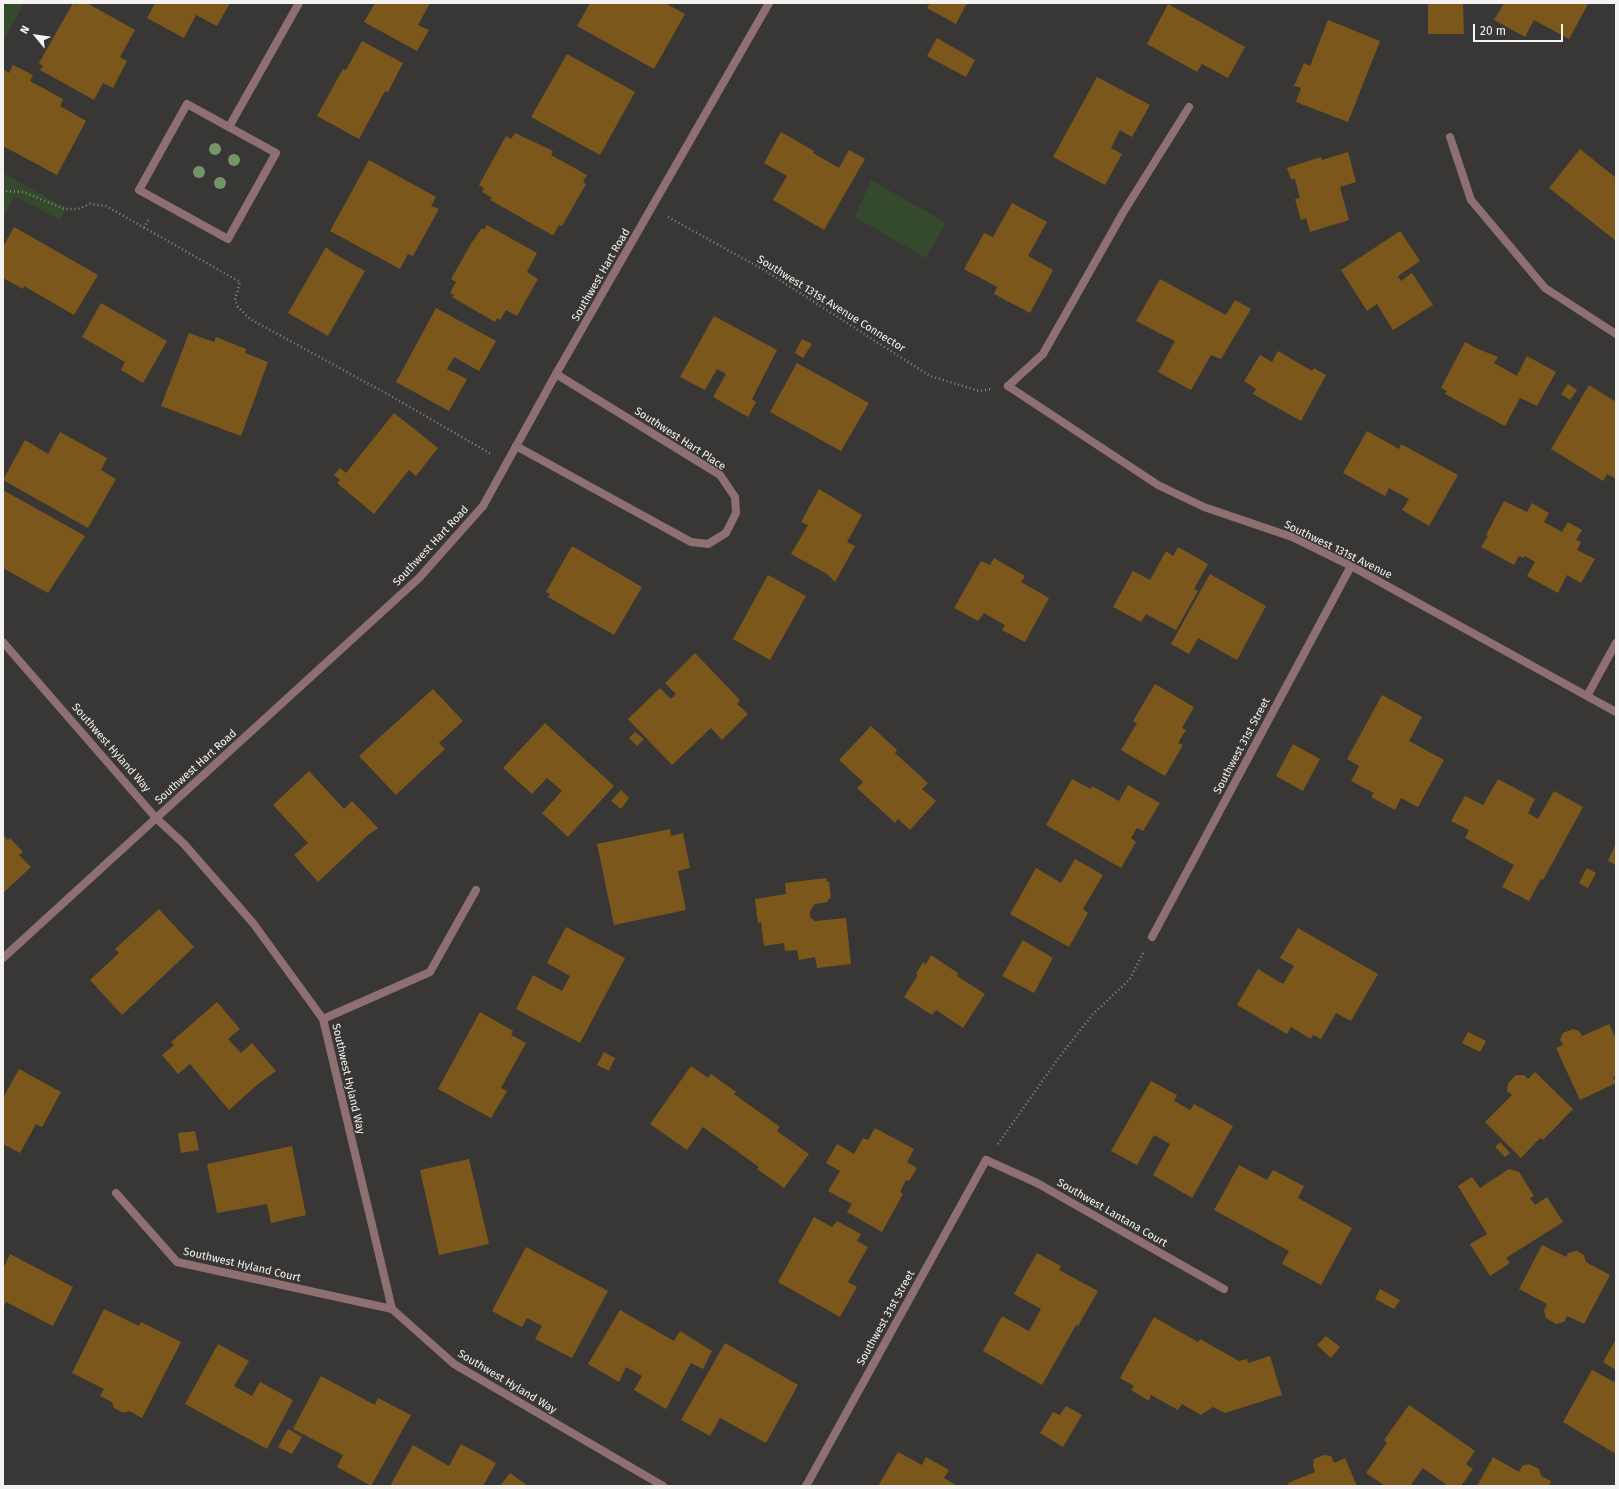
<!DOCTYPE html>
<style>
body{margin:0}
#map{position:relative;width:1619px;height:1489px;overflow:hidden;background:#393735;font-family:"Fira Sans",sans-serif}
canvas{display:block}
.frame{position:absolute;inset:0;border:4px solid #f4f3f1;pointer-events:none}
.north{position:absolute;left:16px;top:16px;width:40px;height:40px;-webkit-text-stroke:3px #393735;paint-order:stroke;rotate:299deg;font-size:11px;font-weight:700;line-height:16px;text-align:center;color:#f4f3f1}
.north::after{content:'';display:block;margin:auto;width:14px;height:18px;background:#f4f3f1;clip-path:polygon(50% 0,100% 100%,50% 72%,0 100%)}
.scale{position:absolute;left:1473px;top:24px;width:90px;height:18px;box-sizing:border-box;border:2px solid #f4f3f1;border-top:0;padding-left:5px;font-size:12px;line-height:14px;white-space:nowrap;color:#f4f3f1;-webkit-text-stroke:3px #393735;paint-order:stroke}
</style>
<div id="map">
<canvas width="1619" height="1489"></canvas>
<div class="frame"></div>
<div class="north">N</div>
<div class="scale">20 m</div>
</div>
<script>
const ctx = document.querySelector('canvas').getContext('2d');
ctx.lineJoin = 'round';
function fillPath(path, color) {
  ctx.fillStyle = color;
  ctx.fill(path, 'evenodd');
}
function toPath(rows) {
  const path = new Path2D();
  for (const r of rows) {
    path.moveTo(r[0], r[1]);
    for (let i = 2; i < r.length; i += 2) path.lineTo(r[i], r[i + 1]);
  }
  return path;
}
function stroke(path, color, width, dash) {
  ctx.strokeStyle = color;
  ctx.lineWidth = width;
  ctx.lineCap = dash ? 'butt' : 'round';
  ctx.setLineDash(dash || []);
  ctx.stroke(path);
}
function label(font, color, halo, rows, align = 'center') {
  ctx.font = font + ' "Fira Sans",sans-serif';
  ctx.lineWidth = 3;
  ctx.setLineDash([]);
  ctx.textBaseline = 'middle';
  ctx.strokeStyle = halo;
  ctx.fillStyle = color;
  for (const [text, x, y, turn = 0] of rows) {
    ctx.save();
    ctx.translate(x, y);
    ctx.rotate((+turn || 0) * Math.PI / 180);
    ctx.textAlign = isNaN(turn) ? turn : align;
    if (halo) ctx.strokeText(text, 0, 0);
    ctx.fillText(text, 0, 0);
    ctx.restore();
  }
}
fillPath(toPath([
 [3,3,24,3,3,41],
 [3,173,66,208,60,220,15,196,3,217],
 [871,180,946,223,926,258,855,217]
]), '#354a2d');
fillPath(toPath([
 [73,3,76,5,78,3,87,3,135,30,120,57,127,61,113,88,103,83,94,100,40,70,43,66,39,63],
 [155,3,230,3,217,26,196,15,184,38,147,18],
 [375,3,430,3,418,25,429,30,417,51,364,22],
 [590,3,665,3,685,14,654,69,577,26],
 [930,3,967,3,956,24,927,8],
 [1428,3,1463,3,1464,34,1428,34],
 [1504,3,1586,3,1588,4,1569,39,1534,20,1525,37,1494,20],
 [1168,4,1245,47,1228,78,1202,64,1197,72,1147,44],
 [1328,20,1380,41,1348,122,1296,102,1301,88,1294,86,1304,63,1310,66],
 [937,38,975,60,966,77,927,56],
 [362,41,403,63,388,92,385,91,359,139,317,116,343,69,346,70],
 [567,54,635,92,600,155,531,117],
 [13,65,33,75,30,81,63,99,60,106,86,121,57,175,3,146,3,69,9,73],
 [1097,77,1150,105,1132,137,1120,130,1111,148,1122,154,1105,185,1053,157],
 [781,132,814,151,813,153,839,168,849,150,865,159,824,230,773,200,787,176,764,163],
 [515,133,553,151,551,155,587,175,583,182,586,184,562,226,559,225,554,234,552,235,490,200,492,198,482,192,484,188,479,185,506,136,511,139],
 [1580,149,1616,178,1616,241,1549,188],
 [1348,152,1356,182,1340,187,1349,220,1310,232,1306,218,1301,220,1295,199,1300,198,1295,179,1291,179,1287,168,1321,157,1322,160],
 [369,160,436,197,431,206,439,209,413,256,408,254,400,269,330,231],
 [1012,203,1047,222,1028,256,1053,270,1030,313,994,294,997,287,964,269,984,233,993,237],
 [487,225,537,253,527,272,538,279,517,316,506,310,500,320,497,318,495,322,452,297,454,295,450,293,456,282,451,279,472,242,482,228,484,230],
 [14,227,98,275,74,315,24,286,23,289,3,278,3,247],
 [1400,231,1420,261,1398,276,1401,281,1412,273,1433,305,1393,330,1377,304,1367,311,1341,270],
 [326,247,333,253,365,271,328,336,288,313],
 [1160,279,1226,315,1235,300,1251,309,1221,359,1211,355,1191,390,1158,372,1175,341,1136,321],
 [101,303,167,341,143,383,121,370,125,362,82,337],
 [436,308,496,341,479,371,454,357,447,369,467,379,449,411,396,382],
 [714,316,777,350,752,399,756,402,748,417,713,397,726,374,717,369,705,390,680,377],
 [189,333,214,342,216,337,246,349,245,353,268,362,241,436,161,406],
 [802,339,812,344,803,358,795,353],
 [1465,342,1476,348,1498,357,1494,363,1517,376,1527,356,1556,372,1537,406,1520,398,1505,426,1445,394,1447,391,1441,388],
 [1278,351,1312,371,1314,368,1326,375,1301,421,1253,394,1256,389,1244,381,1260,355,1272,362],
 [797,363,869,403,841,451,770,412],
 [1568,384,1577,390,1570,400,1561,394],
 [1589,385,1616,402,1616,479,1607,474,1603,481,1551,449],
 [394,413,438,448,416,476,409,470,374,514,337,483,340,480,334,475,340,468,346,473],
 [1367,431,1399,449,1401,444,1458,475,1429,526,1402,510,1409,499,1389,488,1385,496,1343,473],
 [60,432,107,458,101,470,116,479,88,528,3,480,25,440,48,454],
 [819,489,862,515,847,542,855,546,835,582,827,574,791,554,808,525,801,522],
 [3,490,85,536,48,593,3,568],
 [1504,501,1527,512,1532,503,1549,513,1544,522,1562,532,1568,522,1582,530,1576,540,1581,542,1577,550,1595,559,1581,583,1567,575,1558,593,1527,576,1535,562,1525,556,1523,558,1519,556,1514,565,1481,547,1488,536,1486,535],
 [572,546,642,587,614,635,548,597,550,594,546,592],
 [1178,547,1208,564,1194,589,1198,591,1176,630,1146,614,1141,622,1113,607,1133,571,1150,580,1166,551,1173,556],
 [994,558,1025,576,1021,582,1049,598,1025,642,1002,630,1005,625,984,613,978,621,954,608,981,561,990,565],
 [1210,574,1266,606,1237,660,1198,638,1189,654,1171,644],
 [768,575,806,596,770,660,733,639],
 [695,653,740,700,737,704,748,714,722,740,711,728,672,765,628,719,660,688,671,699,676,694,665,683],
 [1155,684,1194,707,1182,728,1186,730,1178,743,1183,745,1165,776,1121,750,1137,723,1133,721],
 [433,689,463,721,439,743,445,749,396,795,359,756],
 [1382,695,1422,717,1409,741,1444,760,1418,807,1401,798,1395,810,1371,797,1374,793,1351,781,1359,766,1347,759],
 [545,723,614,786,568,837,542,813,562,791,547,778,532,794,503,768],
 [871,726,897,750,895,753,928,783,922,789,936,801,910,830,898,819,895,823,857,788,863,782,839,760],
 [635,732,644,739,637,746,629,738],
 [1293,744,1320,759,1303,791,1276,776],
 [309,771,344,809,352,801,378,828,368,835,318,882,294,855,308,843,273,805],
 [1072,779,1091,789,1092,786,1119,801,1128,785,1160,803,1143,831,1137,828,1131,838,1136,842,1121,868,1046,825],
 [1498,779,1535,799,1528,813,1538,819,1554,791,1583,807,1543,880,1541,879,1529,901,1502,887,1514,865,1465,838,1469,830,1451,821,1465,796,1483,805],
 [621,790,629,798,621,809,611,801],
 [670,829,671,836,683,833,690,868,678,871,686,910,614,925,597,844],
 [3,835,8,840,10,838,23,852,19,855,31,867,3,893],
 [1616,843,1616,865,1608,861],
 [1075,859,1103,875,1083,909,1088,913,1069,947,1010,914,1036,868,1061,883],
 [1587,868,1596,873,1588,888,1579,883],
 [826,878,827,882,829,882,831,898,828,899,828,902,815,904,810,911,810,917,815,921,846,918,851,964,817,968,815,957,799,960,797,950,785,951,784,943,764,946,761,922,758,923,755,899,786,894,785,883],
 [159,909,194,947,122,1015,90,980,119,953,115,949],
 [566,927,625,958,580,1043,516,1009,533,975,562,991,570,976,547,963],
 [1298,928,1378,974,1351,1021,1336,1013,1321,1039,1313,1035,1311,1039,1291,1027,1287,1034,1237,1005,1258,969,1283,984,1294,966,1280,958],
 [1023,940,1053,958,1034,993,1002,976],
 [931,955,958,973,957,976,985,994,963,1028,936,1010,932,1015,904,997,918,975,916,974,923,962,926,964],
 [217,1002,240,1029,228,1039,241,1053,252,1043,276,1071,258,1084,229,1110,190,1064,178,1074,162,1055,174,1045,171,1042],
 [480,1012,513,1031,511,1035,526,1043,501,1088,507,1091,491,1118,438,1089],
 [1609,1024,1616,1039,1616,1076,1613,1077,1616,1083,1580,1100,1556,1048,1563,1045,1560,1040,1563,1033,1573,1029,1579,1031,1582,1036],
 [1468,1032,1486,1041,1480,1052,1462,1043],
 [604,1052,615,1058,609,1071,597,1065],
 [691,1066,708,1078,711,1074,736,1092,734,1094,780,1127,777,1131,809,1154,784,1188,757,1169,759,1167,703,1127,687,1150,650,1124],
 [19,1069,61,1092,42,1127,36,1124,20,1153,3,1144,3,1098],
 [1535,1072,1573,1109,1543,1140,1540,1138,1521,1158,1485,1122,1512,1095,1507,1091,1508,1083,1516,1075,1524,1075,1528,1079],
 [1151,1081,1177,1095,1174,1101,1190,1110,1194,1104,1233,1126,1192,1198,1153,1175,1170,1144,1154,1135,1137,1165,1111,1151],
 [875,1128,914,1149,907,1162,917,1168,909,1181,906,1180,900,1192,903,1194,882,1232,847,1212,852,1204,828,1191,840,1171,826,1163,837,1144,854,1154,863,1138,868,1140],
 [195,1131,199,1150,181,1153,178,1133],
 [1500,1142,1510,1153,1505,1157,1495,1147],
 [292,1146,306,1215,271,1223,267,1204,217,1213,207,1164],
 [469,1159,489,1244,439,1255,420,1170],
 [1239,1165,1267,1180,1273,1170,1304,1186,1298,1198,1352,1228,1321,1285,1282,1264,1289,1251,1214,1210],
 [1509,1169,1519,1172,1534,1196,1530,1198,1535,1205,1547,1197,1563,1222,1506,1258,1510,1263,1490,1276,1470,1244,1487,1234,1458,1186,1472,1177,1480,1188],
 [814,1217,832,1227,837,1221,861,1234,857,1241,868,1247,848,1282,857,1287,840,1317,778,1282],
 [1542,1245,1566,1257,1568,1253,1577,1251,1584,1255,1586,1262,1610,1275,1584,1324,1567,1316,1564,1322,1556,1324,1546,1318,1544,1310,1547,1304,1519,1289],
 [526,1247,608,1291,572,1358,535,1339,542,1326,527,1318,522,1327,492,1311],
 [1037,1253,1061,1266,1059,1270,1098,1291,1078,1326,1076,1325,1042,1385,983,1351,1002,1316,1029,1331,1041,1309,1014,1294],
 [10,1254,73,1287,53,1326,6,1302,3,1308,3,1269],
 [1380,1289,1400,1300,1394,1309,1375,1299],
 [104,1309,139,1326,141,1322,181,1342,142,1418,129,1411,123,1413,114,1408,112,1402,100,1396,104,1389,72,1373],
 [620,1310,674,1341,680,1331,712,1351,703,1369,691,1363,666,1409,634,1390,642,1376,626,1367,619,1382,588,1364],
 [1154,1317,1198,1342,1200,1339,1239,1361,1247,1359,1248,1363,1270,1356,1282,1395,1225,1413,1213,1407,1201,1415,1182,1404,1178,1410,1151,1395,1149,1401,1131,1390,1134,1386,1120,1378],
 [1326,1336,1340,1347,1331,1358,1317,1345],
 [1616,1339,1616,1370,1603,1362],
 [725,1343,798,1385,766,1443,720,1418,710,1436,681,1420],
 [218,1344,249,1361,234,1386,252,1396,260,1382,293,1400,267,1449,185,1404],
 [1592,1370,1616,1383,1616,1454,1563,1422],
 [321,1376,375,1405,378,1398,411,1415,371,1486,337,1467,343,1455,293,1429],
 [1409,1405,1475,1451,1466,1464,1473,1469,1461,1486,1448,1486,1423,1468,1410,1486,1385,1486,1366,1473,1387,1443,1384,1440],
 [1066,1406,1082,1415,1063,1447,1040,1433,1053,1412,1060,1415],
 [288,1429,302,1437,292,1454,278,1447],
 [461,1444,496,1463,483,1486,390,1486,413,1445,449,1466],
 [898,1452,922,1465,926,1457,949,1470,944,1478,957,1486,878,1486],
 [1324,1455,1331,1456,1334,1463,1345,1458,1357,1486,1289,1486,1288,1483,1315,1472,1313,1466,1314,1459],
 [1493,1457,1519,1472,1522,1466,1529,1464,1539,1469,1541,1476,1551,1481,1549,1486,1477,1486],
 [510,1473,528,1486,500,1486]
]), '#7b571c');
stroke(toPath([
 [3,194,7,191,24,192,64,209,78,209,90,204,106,206,240,282,235,300,238,307,250,319,389,395,491,454],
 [668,217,764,270,930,376,979,391,990,389],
 [144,228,149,219],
 [998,1144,1060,1056,1093,1014,1130,979,1143,953]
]), '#898785', 2.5, [1, 3]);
stroke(toPath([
 [1008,386,1043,354,1124,211,1189,107],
 [986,1160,1037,1183,1224,1289]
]), '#8f7072', 8);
stroke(toPath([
 [187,104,276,153,228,239,139,190,187,104],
 [229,127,299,3],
 [1450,137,1471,200,1545,288,1616,334],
 [1008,386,1158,485,1204,507,1292,537,1351,566,1616,712],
 [516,446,691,542,708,544,726,533,736,513,735,497,720,475,556,374],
 [3,642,156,818,184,844,253,923,323,1019,392,1309,454,1364,663,1486],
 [1587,696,1616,643],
 [1152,937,1351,566],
 [323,1019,430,972,476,890],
 [116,1193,177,1262,392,1309],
 [806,1486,986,1160]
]), '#8f7072', 8);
stroke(toPath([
 [3,958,419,578,483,506,556,374,769,3]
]), '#8f7072', 8);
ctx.fillStyle = '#769469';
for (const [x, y] of [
 [215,149],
 [234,160],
 [199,172],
 [220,183]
]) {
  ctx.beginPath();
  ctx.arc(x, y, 6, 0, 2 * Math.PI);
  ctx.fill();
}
label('11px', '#f4f3f1', '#393735', [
 ["Southwest Hart Road",601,275,-60],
 ["Southwest 131st Avenue Connector",831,304,32],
 ["Southwest Hart Place",680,439,33],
 ["Southwest Hart Road",431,546,-47],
 ["Southwest 131st Avenue",1338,550,26],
 ["Southwest 31st Street",1242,746,-62],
 ["Southwest Hyland Way",111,748,49],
 ["Southwest Hart Road",196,767,-42],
 ["Southwest Hyland Way",348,1079,77],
 ["Southwest Lantana Court",1112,1213,30],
 ["Southwest Hyland Court",242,1265,13],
 ["Southwest 31st Street",886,1318,-61],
 ["Southwest Hyland Way",507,1382,31]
]);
</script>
